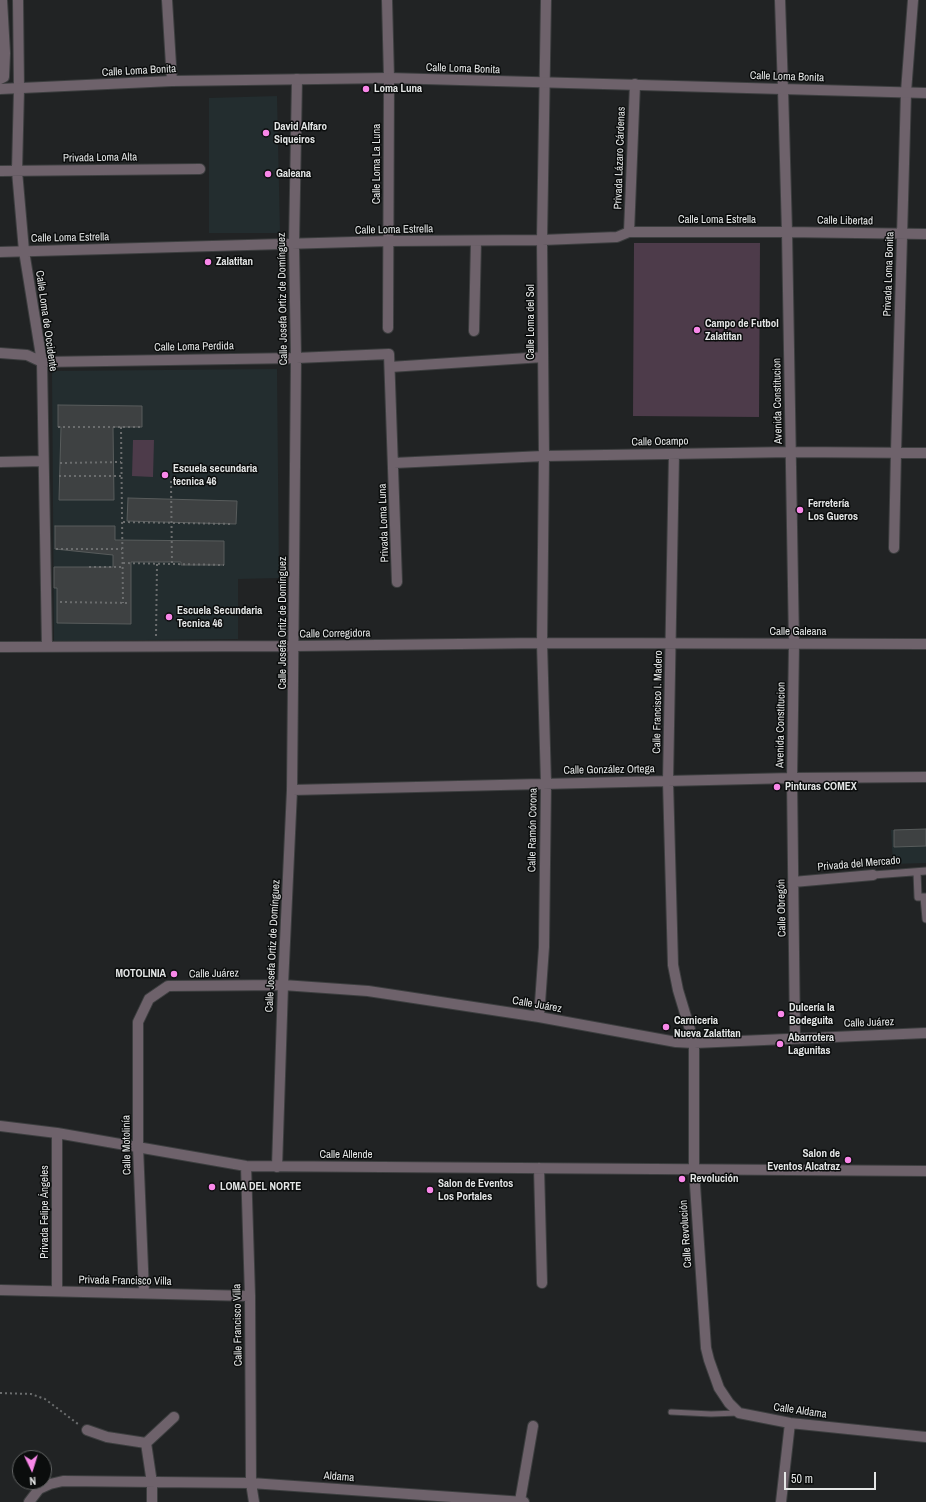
<!DOCTYPE html>
<meta charset="utf-8">
<style>
body{margin:0}
#map{position:relative;width:926px;height:1502px;overflow:hidden;background:#212324;font-family:"Archivo Narrow",sans-serif}
canvas{display:block}
.north{position:absolute;left:12px;top:1450px;width:40px;height:40px;box-sizing:border-box;background:#0b0d0d;border:1px solid #626464;border-radius:50%;rotate:176deg;font-size:11px;font-weight:700;line-height:16px;text-align:center;color:#e4e6e6}
.north::after{content:'';display:block;margin:auto;width:14px;height:18px;background:#f987e9;clip-path:polygon(50% 0,100% 100%,50% 72%,0 100%)}
.scale{position:absolute;left:784px;top:1472px;width:92px;height:18px;box-sizing:border-box;border:2px solid #e4e6e6;border-top:0;padding-left:5px;font-size:12px;line-height:14px;white-space:nowrap;color:#e4e6e6;-webkit-text-stroke:3px #0b0d0d;paint-order:stroke}
</style>
<div id="map">
<canvas width="926" height="1502"></canvas>
<div class="north">N</div>
<div class="scale">50 m</div>
</div>
<script>
const ctx = document.querySelector('canvas').getContext('2d');
ctx.lineJoin = 'round';
function fillPath(path, color) {
  ctx.fillStyle = color;
  ctx.fill(path, 'evenodd');
}
function toPath(rows) {
  const path = new Path2D();
  for (const r of rows) {
    path.moveTo(r[0], r[1]);
    for (let i = 2; i < r.length; i += 2) path.lineTo(r[i], r[i + 1]);
  }
  return path;
}
function stroke(path, color, width, dash) {
  ctx.strokeStyle = color;
  ctx.lineWidth = width;
  ctx.lineCap = dash ? 'butt' : 'round';
  ctx.setLineDash(dash || []);
  ctx.stroke(path);
}
function label(font, color, halo, rows, align = 'center') {
  ctx.font = font + ' "Archivo Narrow",sans-serif';
  ctx.lineWidth = 3;
  ctx.setLineDash([]);
  ctx.textBaseline = 'middle';
  ctx.strokeStyle = halo;
  ctx.fillStyle = color;
  for (const [text, x, y, turn = 0] of rows) {
    ctx.save();
    ctx.translate(x, y);
    ctx.rotate((+turn || 0) * Math.PI / 180);
    ctx.textAlign = isNaN(turn) ? turn : align;
    if (halo) ctx.strokeText(text, 0, 0);
    ctx.fillText(text, 0, 0);
    ctx.restore();
  }
}
fillPath(toPath([
 [277,96,280,233,209,233,209,98],
 [277,369,279,578,238,579,238,639,54,641,52,371],
 [926,829,926,863,893,864,891,830]
]), '#232d2f');
fillPath(toPath([
 [634,243,760,243,759,417,633,416],
 [133,440,154,440,153,477,132,476]
]), '#4d3b4a');
const building = toPath([
 [58,405,142,406,142,427,113,427,114,500,59,500,61,427,58,427,58,405],
 [128,498,237,501,236,524,127,521,128,498],
 [55,526,115,526,115,540,224,541,224,565,181,565,181,562,131,562,131,624,57,623,57,588,54,588,54,567,113,567,113,555,55,549,55,526],
 [926,829,926,846,894,847,894,830,926,829]
]);
fillPath(building, '#3e4142');
stroke(building, '#585c5c', 1);
const service = toPath([
 [671,1412,711,1414,738,1413]
]);
const pedestrian = toPath([
 [917,872,918,897,926,897],
 [873,875,926,871],
 [924,897,926,919]
]);
const minor = toPath([
 [18,0,19,89,17,171,24,251,42,362,47,647],
 [167,0,172,81],
 [387,0,389,78,388,328],
 [0,79,4,77,5,53,2,0],
 [783,89,787,232,794,644,792,778,795,1038],
 [0,171,200,169],
 [629,232,635,84],
 [0,252,389,241,542,240,617,237,629,232,787,232,926,234],
 [474,331,476,241],
 [0,353,27,355,42,362,296,358,389,354,397,582],
 [390,367,543,357],
 [674,454,668,781,673,965,678,990,694,1043,694,1170,706,1348,709,1360,719,1388,729,1403,739,1413,790,1423,926,1437],
 [0,462,43,461],
 [394,463,544,456,791,452,926,453],
 [894,548,896,452,906,92,913,0],
 [0,647,295,646,542,643,926,644],
 [292,790,792,778,926,777],
 [793,882,873,875],
 [539,1017,544,947,546,783,542,643,544,456,542,240,546,0],
 [0,1126,57,1133,246,1166,926,1171],
 [246,1166,250,1296,251,1483,254,1502],
 [277,1167,283,985,292,790,296,358,294,245,297,79],
 [539,1168,542,1283],
 [0,1290,250,1296],
 [57,1291,57,1133],
 [144,1293,138,1147,138,1022,149,999,168,986,283,985,368,991,539,1017,676,1042,694,1043,926,1033],
 [87,1430,107,1437,146,1443,174,1417],
 [146,1443,152,1483,152,1502],
 [520,1501,533,1426],
 [29,1502,39,1489,50,1484,63,1481,251,1483,524,1502],
 [781,1502,790,1423]
]);
const tertiary = toPath([
 [780,0,783,89],
 [0,89,172,81,389,78,926,93]
]);
stroke(service, '#3c3e3f', 7);
stroke(pedestrian, '#3c3e3f', 9);
stroke(minor, '#3c3e3f', 12);
stroke(tertiary, '#3c3e3f', 12);
stroke(toPath([
 [58,427,142,427],
 [121,427,123,603],
 [60,463,121,462],
 [59,476,122,476],
 [171,481,172,564],
 [123,522,233,524],
 [56,549,122,549],
 [123,563,224,565],
 [89,567,123,567],
 [60,602,130,603],
 [156,636,157,564],
 [0,1393,31,1394,45,1399,78,1424]
]), '#6b6d6e', 2, [2, 3]);
stroke(service, '#6e626b', 5);
stroke(pedestrian, '#6e626b', 7);
stroke(minor, '#6e626b', 10);
stroke(tertiary, '#6e626b', 10);
for (const [x, y, r, color] of [
 [366,89,4,"#f987e9"],
 [266,133,4,"#f987e9"],
 [268,174,4,"#f987e9"],
 [208,262,4,"#f987e9"],
 [697,330,4,"#f987e9"],
 [165,475,4,"#f987e9"],
 [800,510,4,"#f987e9"],
 [169,617,4,"#f987e9"],
 [777,787,4,"#f987e9"],
 [174,974,4,"#f987e9"],
 [781,1014,4,"#f987e9"],
 [666,1027,4,"#f987e9"],
 [780,1044,4,"#f987e9"],
 [848,1160,4,"#f987e9"],
 [682,1179,4,"#f987e9"],
 [212,1187,4,"#f987e9"],
 [430,1190,4,"#f987e9"]
]) {
  const dot = new Path2D();
  dot.arc(x, y, r, 0, 2 * Math.PI);
  ctx.fillStyle = color;
  ctx.fill(dot);
  stroke(dot, '#0b0d0d', 1.5);
}
label('11px', '#e4e6e6', '#0b0d0d', [
 ["Calle Loma Bonita",463,69,2],
 ["Calle Loma Bonita",139,71,-3],
 ["Calle Loma Bonita",787,77,2],
 ["Privada Loma Alta",100,158,-1],
 ["Privada Lázaro Cárdenas",620,158,-88],
 ["Calle Loma La Luna",377,164,-90],
 ["Calle Loma Estrella",717,220],
 ["Calle Libertad",845,221,1],
 ["Calle Loma Estrella",394,230,-1],
 ["Calle Loma Estrella",70,238,-1],
 ["Privada Loma Bonita",889,274,-88],
 ["Calle Josefa Ortiz de Domínguez",283,299,-91],
 ["Calle Loma de Occidente",46,321,82],
 ["Calle Loma del Sol",531,322,-90],
 ["Calle Loma Perdida",194,347,-1],
 ["Avenida Constitucion",778,401,-91],
 ["Calle Ocampo",660,442,-1],
 ["Privada Loma Luna",384,523,-92],
 ["Calle Josefa Ortiz de Domínguez",283,623,-90],
 ["Calle Galeana",798,632],
 ["Calle Corregidora",335,634,-1],
 ["Calle Francisco I. Madero",658,702,-89],
 ["Avenida Constitucion",781,725,-89],
 ["Calle González Ortega",609,770,-1],
 ["Calle Ramón Corona",533,830,-89],
 ["Privada del Mercado",859,864,-5],
 ["Calle Obregón",782,908,-91],
 ["Calle Josefa Ortiz de Domínguez",273,946,-87],
 ["Calle Juárez",214,974,-1],
 ["Calle Juárez",537,1005,10],
 ["Calle Juárez",869,1023,-2],
 ["Calle Motolinía",127,1145,-91],
 ["Calle Allende",346,1155],
 ["Privada Felipe Ángeles",45,1212,-90],
 ["Calle Revolución",686,1234,-94],
 ["Privada Francisco Villa",125,1281,1],
 ["Calle Francisco Villa",238,1325,-91],
 ["Calle Aldama",800,1411,8],
 ["Aldama",339,1477,4]
]);
label('bold 11px', '#e4e6e6', '#0b0d0d', [
 ["Loma Luna",374,89],
 ["David Alfaro",274,127],
 ["Siqueiros",274,140],
 ["Galeana",276,174],
 ["Zalatitan",216,262],
 ["Campo de Futbol",705,324],
 ["Zalatitan",705,337],
 ["Escuela secundaria",173,469],
 ["tecnica 46",173,482],
 ["Ferretería",808,504],
 ["Los Gueros",808,517],
 ["Escuela Secundaria",177,611],
 ["Tecnica 46",177,624],
 ["Pinturas COMEX",785,787],
 ["MOTOLINIA",166,974,"right"],
 ["Dulcería la",789,1008],
 ["Bodeguita",789,1021],
 ["Carniceria",674,1021],
 ["Nueva Zalatitan",674,1034],
 ["Abarrotera",788,1038],
 ["Lagunitas",788,1051],
 ["Salon de",840,1154,"right"],
 ["Eventos Alcatraz",840,1167,"right"],
 ["Revolución",690,1179],
 ["Salon de Eventos",438,1184],
 ["Los Portales",438,1197],
 ["LOMA DEL NORTE",220,1187]
], 'left');
</script>
